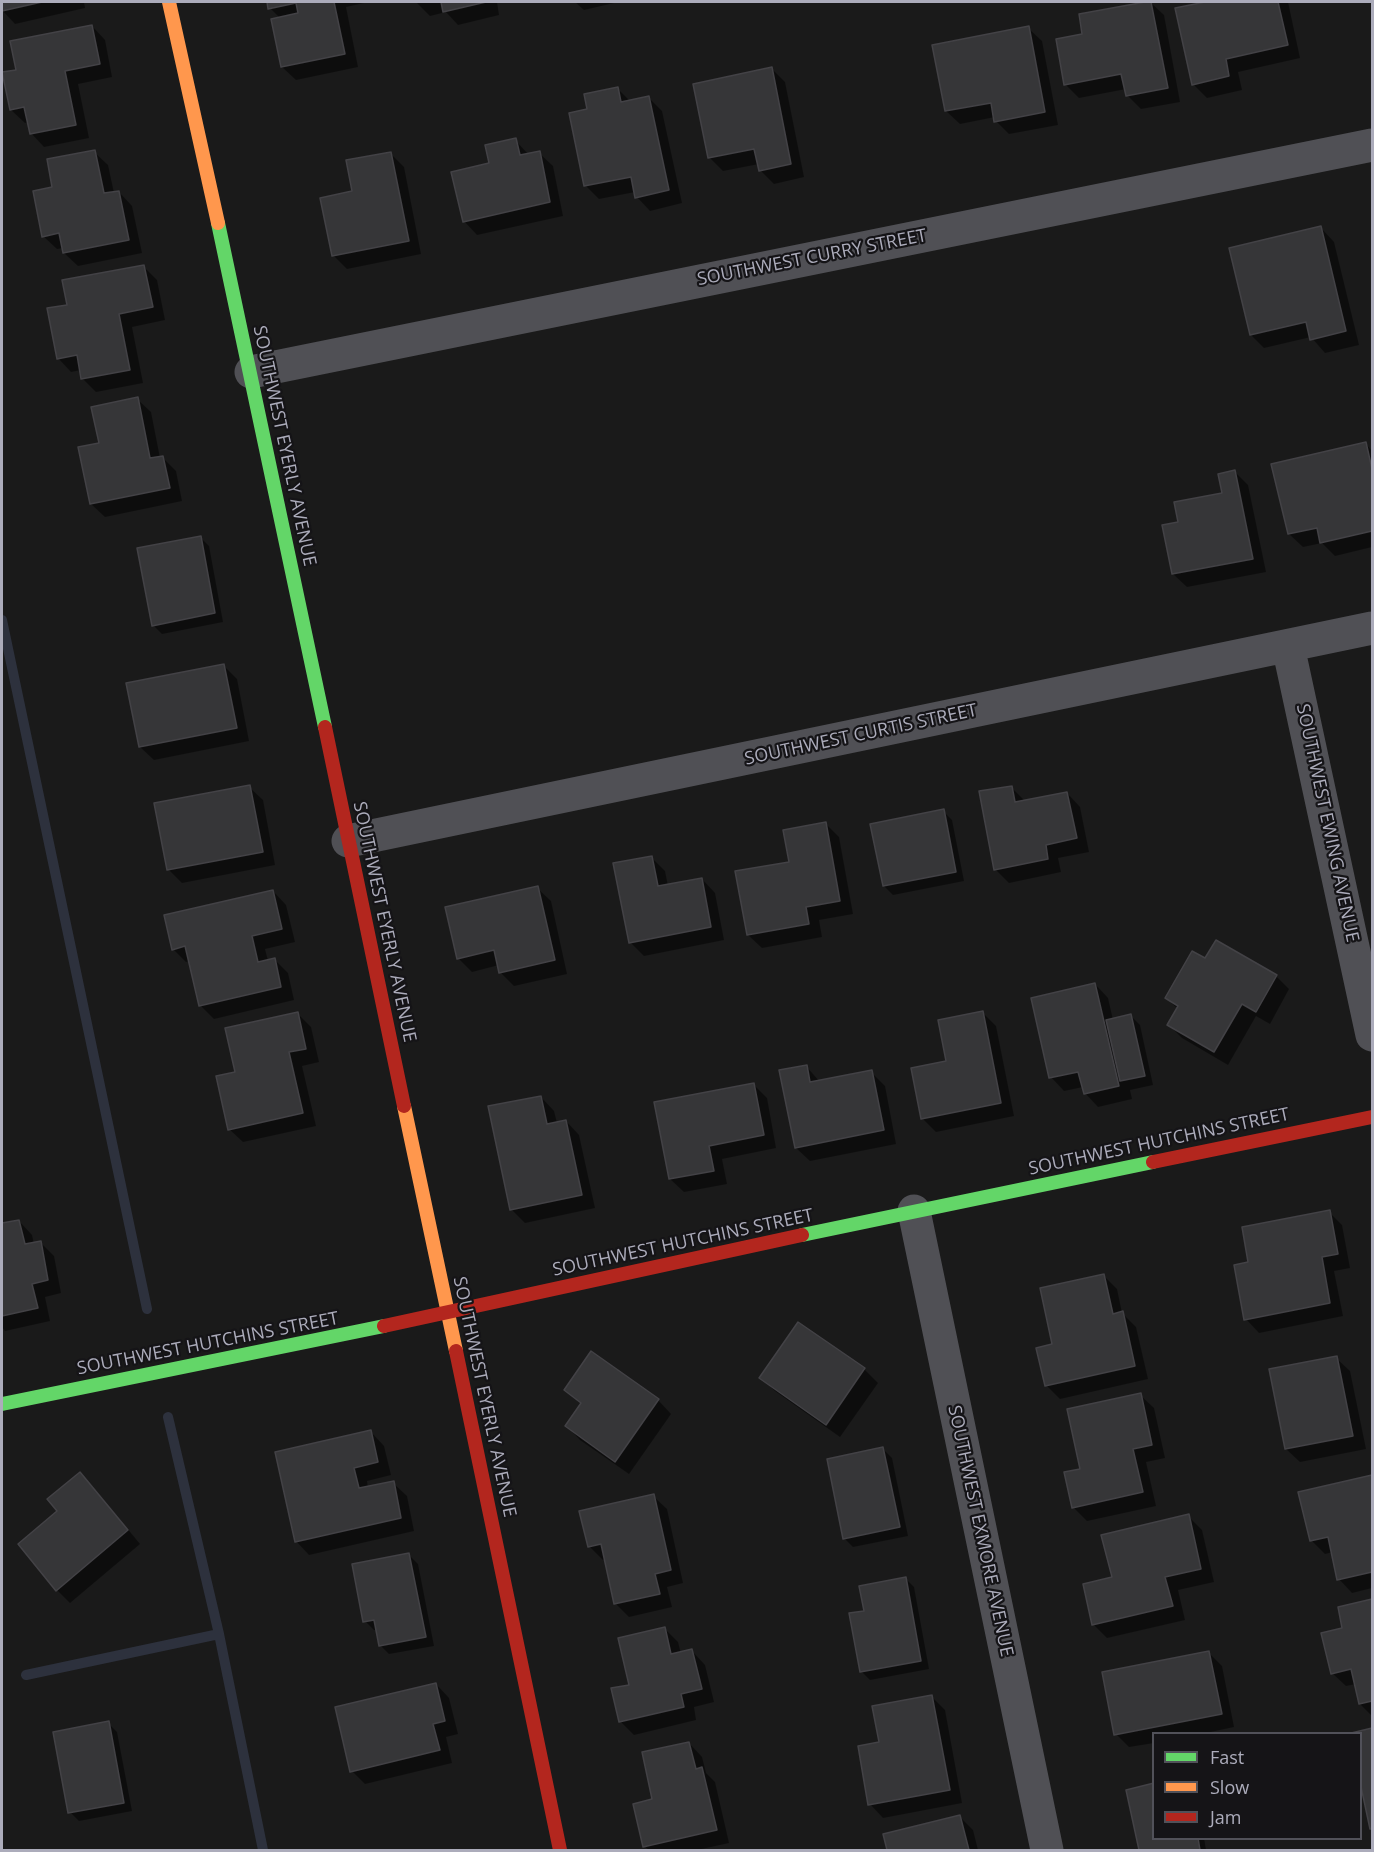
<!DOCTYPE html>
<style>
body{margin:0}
#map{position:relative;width:1374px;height:1852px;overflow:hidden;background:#1a1a1a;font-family:"Open Sans",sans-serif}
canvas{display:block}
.frame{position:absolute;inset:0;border:3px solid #acacbb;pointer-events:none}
.legend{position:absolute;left:1152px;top:1732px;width:210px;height:108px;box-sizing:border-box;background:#151417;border:2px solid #515159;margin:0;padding:8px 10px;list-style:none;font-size:18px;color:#acacbb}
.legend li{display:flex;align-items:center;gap:12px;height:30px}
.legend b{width:30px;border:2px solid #515159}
</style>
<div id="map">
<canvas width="1374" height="1852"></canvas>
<div class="frame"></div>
<ul class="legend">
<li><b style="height:8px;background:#63d668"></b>Fast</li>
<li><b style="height:8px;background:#ff974d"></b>Slow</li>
<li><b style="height:8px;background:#b3261e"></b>Jam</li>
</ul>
</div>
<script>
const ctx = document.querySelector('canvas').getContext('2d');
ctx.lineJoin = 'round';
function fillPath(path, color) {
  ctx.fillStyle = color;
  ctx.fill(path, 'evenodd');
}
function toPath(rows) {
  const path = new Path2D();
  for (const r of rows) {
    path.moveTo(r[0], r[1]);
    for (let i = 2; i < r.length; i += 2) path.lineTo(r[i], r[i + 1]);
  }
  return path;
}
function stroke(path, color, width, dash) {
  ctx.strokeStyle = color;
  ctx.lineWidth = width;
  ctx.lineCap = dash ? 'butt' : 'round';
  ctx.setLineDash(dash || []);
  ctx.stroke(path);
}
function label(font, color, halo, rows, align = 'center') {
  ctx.font = font + ' "Open Sans",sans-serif';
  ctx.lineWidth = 4.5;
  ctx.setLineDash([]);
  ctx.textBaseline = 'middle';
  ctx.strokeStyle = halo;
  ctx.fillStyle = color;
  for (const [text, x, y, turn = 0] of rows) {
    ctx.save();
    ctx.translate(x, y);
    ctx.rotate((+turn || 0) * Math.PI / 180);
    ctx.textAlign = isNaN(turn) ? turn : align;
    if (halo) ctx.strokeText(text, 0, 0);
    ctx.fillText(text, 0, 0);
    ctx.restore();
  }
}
fillPath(toPath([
 [2,2,84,2,85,8,15,24,2,10],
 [268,2,363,2,364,3,346,7,358,67,296,80,282,67,280,18,270,8],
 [416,2,497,2,499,15,458,25,446,12,430,16],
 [575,2,614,2,614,3,584,10],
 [1150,2,1164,15,1180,102,1141,109,1127,95,1126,89,1079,98,1066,85,1057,40,1084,35,1080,15],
 [1212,2,1288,2,1300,58,1238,72,1242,90,1207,98,1193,84,1177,9],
 [92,26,105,40,112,77,78,84,89,138,44,147,31,133,29,122,25,123,11,110,18,71],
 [1028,28,1042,41,1058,125,1009,134,996,121,995,117,960,124,946,111],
 [772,69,785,82,804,177,774,184,760,170,759,164,723,171,709,157],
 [618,89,630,101,648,97,662,111,682,203,650,211,637,197,635,192,599,199,586,186,570,114,589,110],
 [515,140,529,155,539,153,553,166,563,216,477,235,464,221,491,164],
 [94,152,108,165,114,193,119,192,132,206,142,253,78,266,64,253,63,248,57,249,43,236,54,188],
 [390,153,404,167,421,254,347,269,333,255,354,192],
 [1321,228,1334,242,1359,345,1325,353,1311,337,1264,348,1251,335],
 [144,267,157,280,165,320,132,327,143,383,96,392,83,379,81,370,71,372,58,358,69,306],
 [137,399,151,412,160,458,163,458,176,471,182,501,105,517,91,504],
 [1366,444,1372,451,1372,547,1335,556,1322,543,1303,547,1289,534],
 [1235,472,1248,485,1266,572,1187,587,1173,574,1180,524,1224,495],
 [200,537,209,546,223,622,162,634,153,625],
 [224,666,237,679,249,741,154,760,140,747],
 [249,787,263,800,275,865,182,883,168,869],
 [1011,787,1025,801,1067,793,1080,807,1089,852,1058,858,1061,872,1009,883,995,869],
 [943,811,952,820,964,881,893,895,884,886],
 [826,824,839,837,853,914,819,920,822,937,762,948,748,935,790,863],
 [651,857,665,871,668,886,702,879,715,893,724,940,644,956,630,942],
 [537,888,551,901,567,974,514,986,500,972,499,965,472,972,458,958],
 [273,891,286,905,295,942,265,949,268,961,275,960,288,973,294,1000,214,1019,200,1005,190,961,186,962,173,949],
 [1206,960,1276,976,1289,989,1270,1024,1256,1016,1228,1065,1182,1038,1169,1025,1178,1009,1166,998],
 [1095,984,1108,998,1113,1020,1131,1016,1140,1025,1153,1085,1130,1090,1132,1099,1098,1107,1085,1093,1083,1087,1064,1091,1051,1077],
 [297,1013,311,1027,319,1062,302,1066,316,1126,243,1142,229,1129,236,1073],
 [983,1013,996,1026,1014,1116,936,1132,922,1118,948,1062],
 [806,1066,820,1082,871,1072,885,1086,896,1144,810,1161,796,1148],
 [753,1084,767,1098,776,1148,722,1159,727,1184,684,1192,670,1179],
 [541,1097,554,1111,557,1123,566,1121,579,1135,595,1208,525,1223,511,1209],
 [1329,1212,1342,1225,1350,1268,1334,1271,1343,1316,1259,1333,1246,1319,1250,1263],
 [19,1221,32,1235,34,1244,40,1242,54,1256,61,1293,45,1297,50,1321,5,1331,2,1327,2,1225],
 [1104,1276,1117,1289,1122,1313,1136,1327,1148,1379,1060,1399,1046,1385,1054,1345],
 [799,1324,864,1369,878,1383,840,1437,775,1391,761,1378],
 [1336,1358,1350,1371,1366,1449,1300,1462,1286,1449],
 [566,1390,658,1400,671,1414,629,1474,580,1440,567,1426,582,1405],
 [1140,1395,1154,1408,1165,1458,1146,1462,1156,1506,1087,1521,1073,1507,1082,1470],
 [371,1432,384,1446,391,1475,367,1481,368,1488,393,1483,407,1496,414,1531,309,1555,296,1541],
 [883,1449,892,1458,908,1536,853,1547,844,1538],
 [80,1474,93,1487,140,1544,70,1603,57,1590],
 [1372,1476,1372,1588,1352,1593,1339,1579,1333,1552,1325,1554,1311,1540,1300,1493],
 [653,1496,667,1509,683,1583,667,1587,672,1607,629,1617,616,1604,606,1559,603,1560,589,1546],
 [1188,1516,1202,1530,1214,1582,1178,1590,1185,1620,1107,1638,1094,1625,1085,1586,1113,1578],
 [409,1555,418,1564,434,1646,389,1654,380,1645,377,1630,374,1630,365,1621],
 [905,1578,914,1587,929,1669,870,1680,861,1671,865,1612],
 [1372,1601,1372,1716,1360,1704,1356,1684,1346,1686,1332,1673,1344,1629,1340,1608],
 [665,1629,678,1642,681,1654,692,1651,705,1665,714,1702,694,1707,696,1720,634,1735,620,1721,631,1686],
 [1209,1653,1222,1666,1234,1727,1201,1734,1154,1734,1154,1743,1129,1747,1116,1734],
 [436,1684,449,1698,458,1734,446,1737,452,1763,365,1784,352,1771],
 [931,1696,945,1710,962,1803,883,1818,870,1804,881,1743],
 [108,1723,117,1732,132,1811,79,1821,70,1812],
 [1372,1730,1372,1830,1360,1734,1354,1734],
 [689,1743,702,1757,706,1773,715,1782,729,1843,697,1850,649,1850,644,1846,654,1800],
 [1128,1791,1154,1838,1204,1838,1206,1850,1141,1850],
 [960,1817,973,1830,978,1850,888,1850,884,1835]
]), '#0007');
stroke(toPath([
 [2,620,147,1309],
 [168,1417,219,1634,263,1850],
 [26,1675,219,1634]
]), '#2d313d', 10);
const building = toPath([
 [2,2,42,2,2,11,2,2],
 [267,2,334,2,345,54,281,67,271,19,298,13,296,3,268,9,267,2],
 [441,2,486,2,443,12,441,2],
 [1145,2,1151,2,1168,88,1126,96,1121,74,1064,85,1056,39,1082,34,1079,14,1145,2],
 [1205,2,1278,2,1288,45,1226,59,1229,76,1192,85,1175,8,1205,2],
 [92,25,100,64,65,71,76,125,30,134,24,107,10,110,2,72,16,70,10,41,92,25],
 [1029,26,1045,112,994,122,991,103,945,111,932,45,1029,26],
 [772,67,791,164,759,171,754,149,708,158,693,84,772,67],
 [618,87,621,102,649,96,669,190,635,198,631,177,584,186,569,113,587,109,584,94,618,87],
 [516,138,520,155,540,151,550,202,463,222,451,172,489,163,485,145,516,138],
 [95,150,104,193,119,191,129,240,63,253,59,233,42,237,33,191,52,187,47,159,95,150],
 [391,152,409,241,332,256,320,198,352,191,346,160,391,152],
 [1321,226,1346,331,1310,340,1306,322,1250,335,1229,248,1321,226],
 [144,265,153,307,119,314,130,370,81,379,77,355,57,359,47,308,67,305,62,280,144,265],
 [138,397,150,458,163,456,170,488,90,504,78,447,99,443,91,407,138,397],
 [1366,442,1372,469,1372,531,1320,543,1317,528,1288,534,1271,464,1366,442],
 [1235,470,1253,559,1172,574,1162,525,1178,522,1174,502,1222,493,1218,474,1235,470],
 [201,536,215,613,152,626,137,548,201,536],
 [224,664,237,728,139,747,126,683,224,664],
 [250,785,263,852,167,870,154,803,250,785],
 [1012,786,1015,802,1067,792,1077,838,1046,845,1048,859,994,870,979,791,1012,786],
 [944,809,956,872,883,886,870,824,944,809],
 [826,822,840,901,806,907,809,924,747,935,735,871,789,862,783,830,826,822],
 [652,856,658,886,702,878,711,927,629,943,613,863,652,856],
 [538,886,555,960,499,973,494,950,457,959,445,907,538,886],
 [273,890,282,929,252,936,258,962,275,958,281,987,199,1006,185,946,172,950,164,915,273,890],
 [1216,940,1277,975,1256,1012,1242,1004,1214,1052,1167,1025,1178,1006,1165,998,1192,951,1205,958,1216,940],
 [1095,983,1119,1086,1084,1094,1078,1072,1049,1078,1031,998,1095,983],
 [983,1011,1001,1103,921,1119,911,1068,946,1061,938,1020,983,1011],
 [298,1012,306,1049,289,1052,303,1113,228,1130,216,1076,235,1072,225,1028,298,1012],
 [1131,1014,1145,1076,1120,1081,1106,1020,1131,1014],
 [807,1065,810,1082,872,1070,884,1130,795,1148,779,1070,807,1065],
 [754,1083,764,1135,709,1146,714,1171,669,1179,654,1102,754,1083],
 [541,1096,547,1124,566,1120,582,1195,510,1210,488,1106,541,1096],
 [1330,1210,1338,1254,1322,1257,1330,1303,1244,1320,1234,1265,1248,1262,1242,1227,1330,1210],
 [19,1220,25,1244,41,1241,48,1280,32,1284,38,1308,2,1316,2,1223,19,1220],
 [1104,1274,1113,1314,1123,1311,1135,1366,1045,1386,1036,1348,1052,1344,1040,1288,1104,1274],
 [798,1322,865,1368,826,1425,759,1378,798,1322],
 [591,1351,659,1399,615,1462,565,1426,581,1403,564,1390,591,1351],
 [1337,1356,1353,1436,1285,1449,1269,1369,1337,1356],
 [1141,1393,1152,1445,1133,1449,1143,1492,1072,1508,1064,1472,1080,1469,1067,1409,1141,1393],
 [371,1430,378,1462,354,1468,359,1488,394,1481,401,1518,295,1542,275,1452,371,1430],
 [883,1447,900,1527,843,1539,827,1459,883,1447],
 [80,1472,128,1530,56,1591,18,1544,57,1511,47,1499,80,1472],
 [1372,1475,1372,1572,1337,1580,1328,1537,1310,1541,1298,1492,1372,1475],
 [654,1494,671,1570,655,1574,660,1594,614,1604,601,1544,588,1547,579,1511,654,1494],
 [1189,1514,1201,1569,1165,1577,1173,1606,1092,1625,1083,1584,1112,1577,1101,1535,1189,1514],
 [409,1553,426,1637,379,1646,374,1620,363,1622,352,1564,409,1553],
 [906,1577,921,1661,860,1672,849,1613,864,1611,859,1586,906,1577],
 [1372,1599,1372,1701,1359,1704,1351,1669,1331,1674,1321,1633,1342,1628,1338,1607,1372,1599],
 [665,1627,671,1654,692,1649,702,1689,681,1694,684,1707,619,1722,611,1688,629,1685,618,1638,665,1627],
 [1209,1651,1222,1714,1114,1735,1102,1672,1209,1651],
 [436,1683,445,1721,433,1724,440,1750,350,1772,335,1707,436,1683],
 [932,1695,950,1790,868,1805,858,1746,879,1742,872,1706,932,1695],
 [109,1721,124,1803,68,1813,53,1732,109,1721],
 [1372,1728,1372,1829,1370,1829,1360,1782,1360,1734,1347,1734,1372,1728],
 [689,1742,696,1769,702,1767,717,1830,643,1847,633,1804,652,1799,642,1752,689,1742],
 [1154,1783,1154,1838,1198,1838,1200,1850,1139,1850,1126,1790,1154,1783],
 [960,1815,969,1850,887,1850,883,1834,960,1815]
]);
fillPath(building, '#363638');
stroke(building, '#434246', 1.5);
stroke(toPath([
 [251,372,1372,145],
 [1288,646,1372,1035],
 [348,841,1372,628],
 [914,1211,1047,1850]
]), '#505055', 33);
stroke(toPath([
 [218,223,325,727],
 [802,1235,1153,1162],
 [2,1404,384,1326]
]), '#63d668', 14);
stroke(toPath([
 [169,2,218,223],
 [404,1106,456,1351]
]), '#ff974d', 14);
stroke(toPath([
 [325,727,404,1106],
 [1153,1162,1372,1117],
 [384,1326,802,1235],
 [456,1351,560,1850]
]), '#b3261e', 14);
label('18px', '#acacbb', '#151417', [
 ["SOUTHWEST CURRY STREET",812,258,-11],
 ["SOUTHWEST EYERLY AVENUE",284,446,78],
 ["SOUTHWEST CURTIS STREET",861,735,-12],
 ["SOUTHWEST EWING AVENUE",1327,823,78],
 ["SOUTHWEST EYERLY AVENUE",384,922,78],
 ["SOUTHWEST HUTCHINS STREET",1159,1142,-12],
 ["SOUTHWEST HUTCHINS STREET",683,1243,-12],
 ["SOUTHWEST HUTCHINS STREET",208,1344,-11],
 ["SOUTHWEST EYERLY AVENUE",484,1397,78],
 ["SOUTHWEST EXMORE AVENUE",980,1531,78]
]);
</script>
